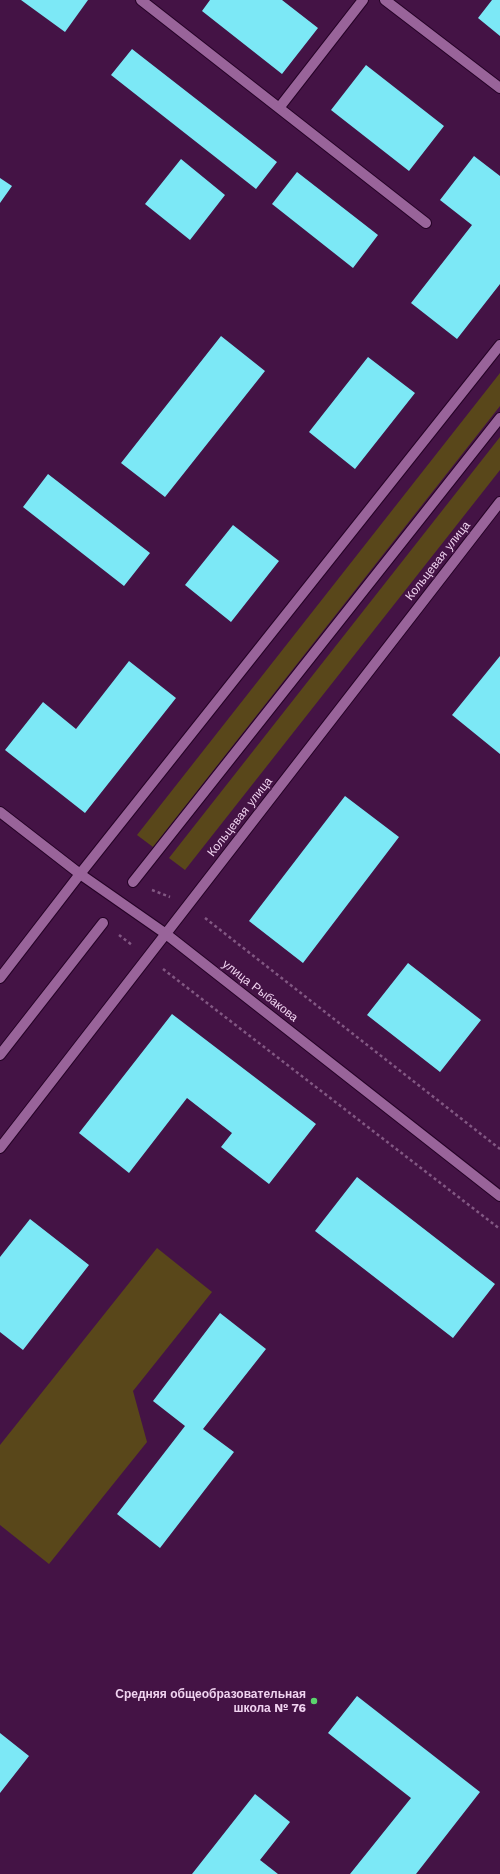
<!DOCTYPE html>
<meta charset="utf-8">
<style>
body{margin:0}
canvas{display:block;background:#441345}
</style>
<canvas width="500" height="1874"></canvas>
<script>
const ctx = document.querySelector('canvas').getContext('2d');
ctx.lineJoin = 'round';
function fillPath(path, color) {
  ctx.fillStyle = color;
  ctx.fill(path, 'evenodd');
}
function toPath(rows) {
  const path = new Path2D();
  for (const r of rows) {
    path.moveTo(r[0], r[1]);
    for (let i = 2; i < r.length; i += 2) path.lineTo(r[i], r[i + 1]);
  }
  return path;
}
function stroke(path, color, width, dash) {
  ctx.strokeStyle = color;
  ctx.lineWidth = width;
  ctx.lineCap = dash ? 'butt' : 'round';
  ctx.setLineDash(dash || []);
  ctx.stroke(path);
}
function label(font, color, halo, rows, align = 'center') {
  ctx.font = font + ' "Work Sans",sans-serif';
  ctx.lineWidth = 4;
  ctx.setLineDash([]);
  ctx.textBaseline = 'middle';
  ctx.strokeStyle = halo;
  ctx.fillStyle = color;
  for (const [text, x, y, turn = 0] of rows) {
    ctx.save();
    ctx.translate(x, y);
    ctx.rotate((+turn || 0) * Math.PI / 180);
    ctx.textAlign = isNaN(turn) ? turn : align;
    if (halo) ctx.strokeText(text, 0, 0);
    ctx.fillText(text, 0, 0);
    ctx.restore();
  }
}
fillPath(toPath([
 [500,373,500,406,153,847,137,835],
 [500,437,500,470,185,870,169,858],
 [157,1248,212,1292,133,1391,147,1442,49,1564,0,1525,0,1445]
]), '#59471a');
fillPath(toPath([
 [21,0,88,0,65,32],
 [210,0,282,0,318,28,282,74,202,11],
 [492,0,500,0,500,36,478,18],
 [132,49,277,162,256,189,111,75],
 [366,65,444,126,409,171,331,110],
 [474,156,500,176,500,284,457,339,411,303,472,225,440,200],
 [181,159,225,195,190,240,145,204],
 [297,172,378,235,353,268,272,204],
 [0,178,12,186,0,203],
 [221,336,265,371,165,497,121,463],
 [368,357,415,393,355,469,309,432],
 [48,474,150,553,124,586,23,507],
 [233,525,279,561,231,622,185,585],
 [500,656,500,754,452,715],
 [129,661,176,698,85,813,5,750,43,702,76,729],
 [345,796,399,837,303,963,249,921],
 [408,963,481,1020,440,1072,367,1015],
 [172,1014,316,1124,269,1184,221,1147,232,1133,187,1098,129,1173,79,1133],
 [357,1177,495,1284,453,1338,315,1231],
 [30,1219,89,1265,23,1350,0,1332,0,1257],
 [220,1313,266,1349,203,1429,234,1452,160,1548,117,1514,185,1426,153,1401],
 [357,1696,480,1792,416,1874,350,1874,411,1798,328,1733],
 [0,1733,29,1756,0,1793],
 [255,1794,290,1822,260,1860,278,1874,192,1874]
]), '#7ce8f6');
const lane = toPath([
 [141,0,426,223],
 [279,108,363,0]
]);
const street = toPath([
 [385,0,500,88],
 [133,882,500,418],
 [0,1055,103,923]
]);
const secondary = toPath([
 [0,812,80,874,166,934,500,1196],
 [0,978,80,874,500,345],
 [0,1148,500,502]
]);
stroke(lane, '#250226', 12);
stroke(street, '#250226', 12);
stroke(secondary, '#250226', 12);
stroke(toPath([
 [152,890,170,897],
 [205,918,500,1149],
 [119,935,132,945],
 [163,969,500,1229]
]), '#825883', 2.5, [3, 3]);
stroke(lane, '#99649a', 10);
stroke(street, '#99649a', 10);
stroke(secondary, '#99649a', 10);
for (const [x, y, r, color] of [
 [314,1701,4,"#5bd56d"]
]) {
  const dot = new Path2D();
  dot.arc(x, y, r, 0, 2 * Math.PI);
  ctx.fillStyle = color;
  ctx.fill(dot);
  stroke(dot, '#441345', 1.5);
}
label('12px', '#f0d3f0', '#441345', [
 ["Кольцевая улица",438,561,-52],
 ["Кольцевая улица",240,817,-52],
 ["улица Рыбакова",260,991,38]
]);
label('bold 12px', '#f0d3f0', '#441345', [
 ["Средняя общеобразовательная",306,1694],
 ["школа № 76",306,1708]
], 'right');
</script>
